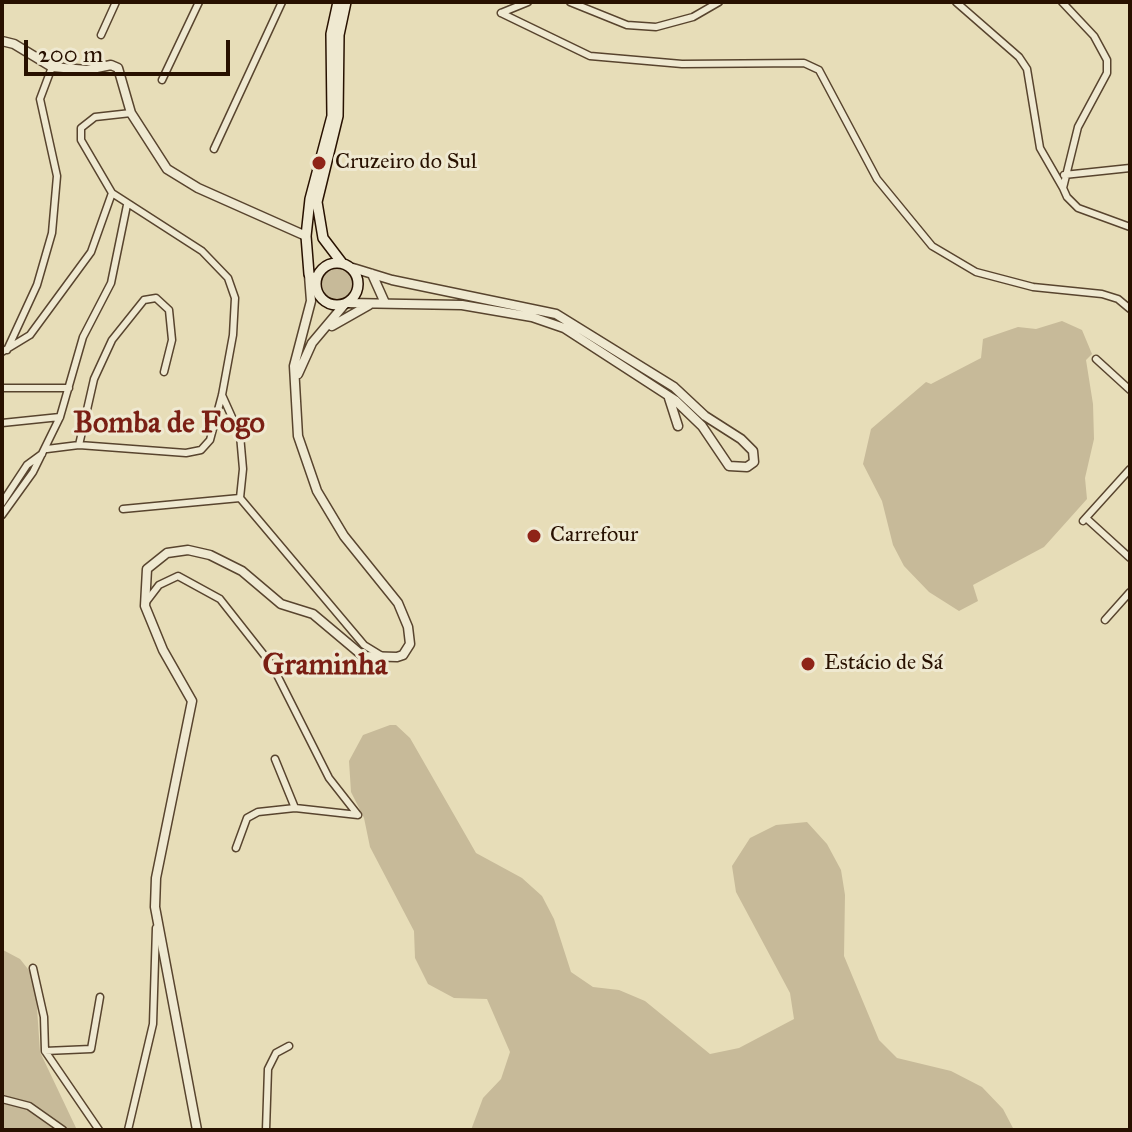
<!DOCTYPE html>
<meta charset="utf-8">
<style>
body{margin:0}
#map{position:relative;width:1132px;height:1132px;overflow:hidden;background:#e7ddb8;font-family:"IM FELL Great Primer",serif}
canvas{display:block}
.frame{position:absolute;inset:0;border:4px solid #281100;pointer-events:none}
.scale{position:absolute;left:24px;top:40px;width:206px;height:36px;box-sizing:border-box;border:4px solid #281100;border-top:0;padding-left:10px;font-size:24px;line-height:28px;white-space:nowrap;color:#281100;-webkit-text-stroke:6px #efe9d1;paint-order:stroke}
</style>
<div id="map">
<canvas width="1132" height="1132"></canvas>
<div class="frame"></div>
<div class="scale">200 m</div>
</div>
<script>
const ctx = document.querySelector('canvas').getContext('2d');
ctx.lineJoin = 'round';
function fillPath(path, color) {
  ctx.fillStyle = color;
  ctx.fill(path, 'evenodd');
}
function toPath(rows) {
  const path = new Path2D();
  for (const r of rows) {
    if (r.length === 3) {
      path.moveTo(r[0] + r[2], r[1]);
      path.arc(r[0], r[1], r[2], 0, 2 * Math.PI);
      continue;
    }
    path.moveTo(r[0], r[1]);
    for (let i = 2; i < r.length; i += 2) path.lineTo(r[i], r[i + 1]);
  }
  return path;
}
function stroke(path, color, width, dash) {
  ctx.strokeStyle = color;
  ctx.lineWidth = width;
  ctx.lineCap = dash ? 'butt' : 'round';
  ctx.setLineDash(dash || []);
  ctx.stroke(path);
}
function label(font, color, halo, rows, align = 'center') {
  ctx.font = font + ' "IM FELL Great Primer",serif';
  ctx.lineWidth = 6;
  ctx.setLineDash([]);
  ctx.textBaseline = 'middle';
  ctx.strokeStyle = halo;
  ctx.fillStyle = color;
  for (const [text, x, y, turn = 0] of rows) {
    ctx.save();
    ctx.translate(x, y);
    ctx.rotate((+turn || 0) * Math.PI / 180);
    ctx.textAlign = isNaN(turn) ? turn : align;
    if (halo) ctx.strokeText(text, 0, 0);
    ctx.fillText(text, 0, 0);
    ctx.restore();
  }
}
fillPath(toPath([
 [338,284,18],
 [1062,321,1082,330,1092,354,1086,360,1093,404,1094,439,1085,478,1087,499,1044,547,973,585,978,601,959,611,929,592,904,566,893,545,882,501,863,464,871,429,926,382,931,384,981,358,983,339,1018,327,1036,329],
 [390,725,396,725,410,738,476,853,522,878,542,896,554,919,571,972,593,987,619,990,645,1001,710,1054,739,1048,794,1019,790,993,736,892,732,866,750,838,776,825,807,822,827,844,841,870,845,895,844,956,879,1040,897,1058,951,1071,982,1087,1003,1109,1014,1130,471,1130,483,1098,501,1079,510,1052,487,999,454,998,428,984,415,958,414,931,370,847,364,818,351,792,349,761,363,735],
 [3,950,20,959,35,978,40,1052,77,1130,2,1130]
]), '#c7ba99');
const minor = toPath([
 [570,2,627,25,656,27,693,17,719,2],
 [956,2,1019,57,1027,69,1040,148,1063,188],
 [1062,2,1094,36,1107,60,1107,73,1078,127,1063,188,1067,197,1078,208,1130,227],
 [501,13,590,56,682,64,804,63,819,70,877,179,932,246,976,272,1033,287,1102,294,1118,299,1130,309],
 [501,13,528,2],
 [101,35,116,2],
 [162,80,199,2],
 [214,149,282,2],
 [1064,175,1130,168],
 [7,350,37,285,52,233,57,176,40,99,52,67],
 [2,352,30,335,91,252,112,193],
 [1096,359,1130,390],
 [2,388,69,388],
 [222,395,240,435,243,469,240,498],
 [2,423,60,417],
 [79,445,94,379,112,340,144,300,156,298,169,310,172,340,164,372],
 [47,449,79,445,186,453,201,450,210,440,222,395,233,335,235,298,228,278,202,251,112,193,81,140,81,128,95,117,131,113],
 [240,498,364,645,382,656],
 [2,503,27,465,42,454],
 [123,509,240,498],
 [2,515,33,472,60,417,83,337,111,283,127,205],
 [1086,518,1130,558],
 [1083,521,1130,469],
 [146,602,159,585,178,576,220,599,272,665,329,778,358,815],
 [1105,620,1130,592],
 [275,759,295,808],
 [236,848,247,818,258,812,295,808,358,815],
 [33,968,44,1017,45,1051,99,1130],
 [45,1051,91,1049,100,997],
 [2,1099,29,1106,63,1130],
 [128,1130,153,1024,156,928],
 [266,1130,268,1069,276,1053,289,1046]
]);
const tertiary = toPath([
 [2,41,14,44,52,67,87,70,111,65,118,68,131,113,167,169,198,188,306,236],
 [372,274,385,303],
 [348,303,462,305,532,317,564,328,675,400,702,426,729,466,747,467,754,462,753,451,741,439,705,416,674,387,556,314,392,280,353,268],
 [332,326,369,305],
 [298,374,312,343,344,305],
 [669,398,678,426],
 [197,1130,155,907,156,878,192,701,163,650,145,606,147,569,167,553,188,550,210,555,242,571,281,604,313,614,363,656,397,657,403,655,410,644,408,627,398,603,344,536,317,491,298,436,294,366,311,301,309,275]
]);
const secondary = toPath([
 [337,284,21],
 [342,263,323,238,317,202,338,116,339,35,346,2],
 [316,283,309,274,306,236,310,199,332,116,331,34,338,2]
]);
stroke(minor, '#58442e', 9);
stroke(tertiary, '#58442e', 11);
stroke(secondary, '#281100', 12);
stroke(minor, '#efe9d1', 6);
stroke(tertiary, '#efe9d1', 8);
stroke(secondary, '#efe9d1', 9);
for (const [x, y, r, color] of [
 [319,163,8,"#8f2418"],
 [534,536,8,"#8f2418"],
 [808,664,8,"#8f2418"]
]) {
  const dot = new Path2D();
  dot.arc(x, y, r, 0, 2 * Math.PI);
  ctx.fillStyle = color;
  ctx.fill(dot);
  stroke(dot, '#efe9d1', 3);
}
label('22px', '#281100', '#efe9d1', [
 ["Cruzeiro do Sul",335,163],
 ["Carrefour",550,536],
 ["Estácio de Sá",824,664]
], 'left');
label('bold 30px', '#7a1f14', '#efe9d1', [
 ["Bomba de Fogo",169,425],
 ["Graminha",325,667]
]);
</script>
